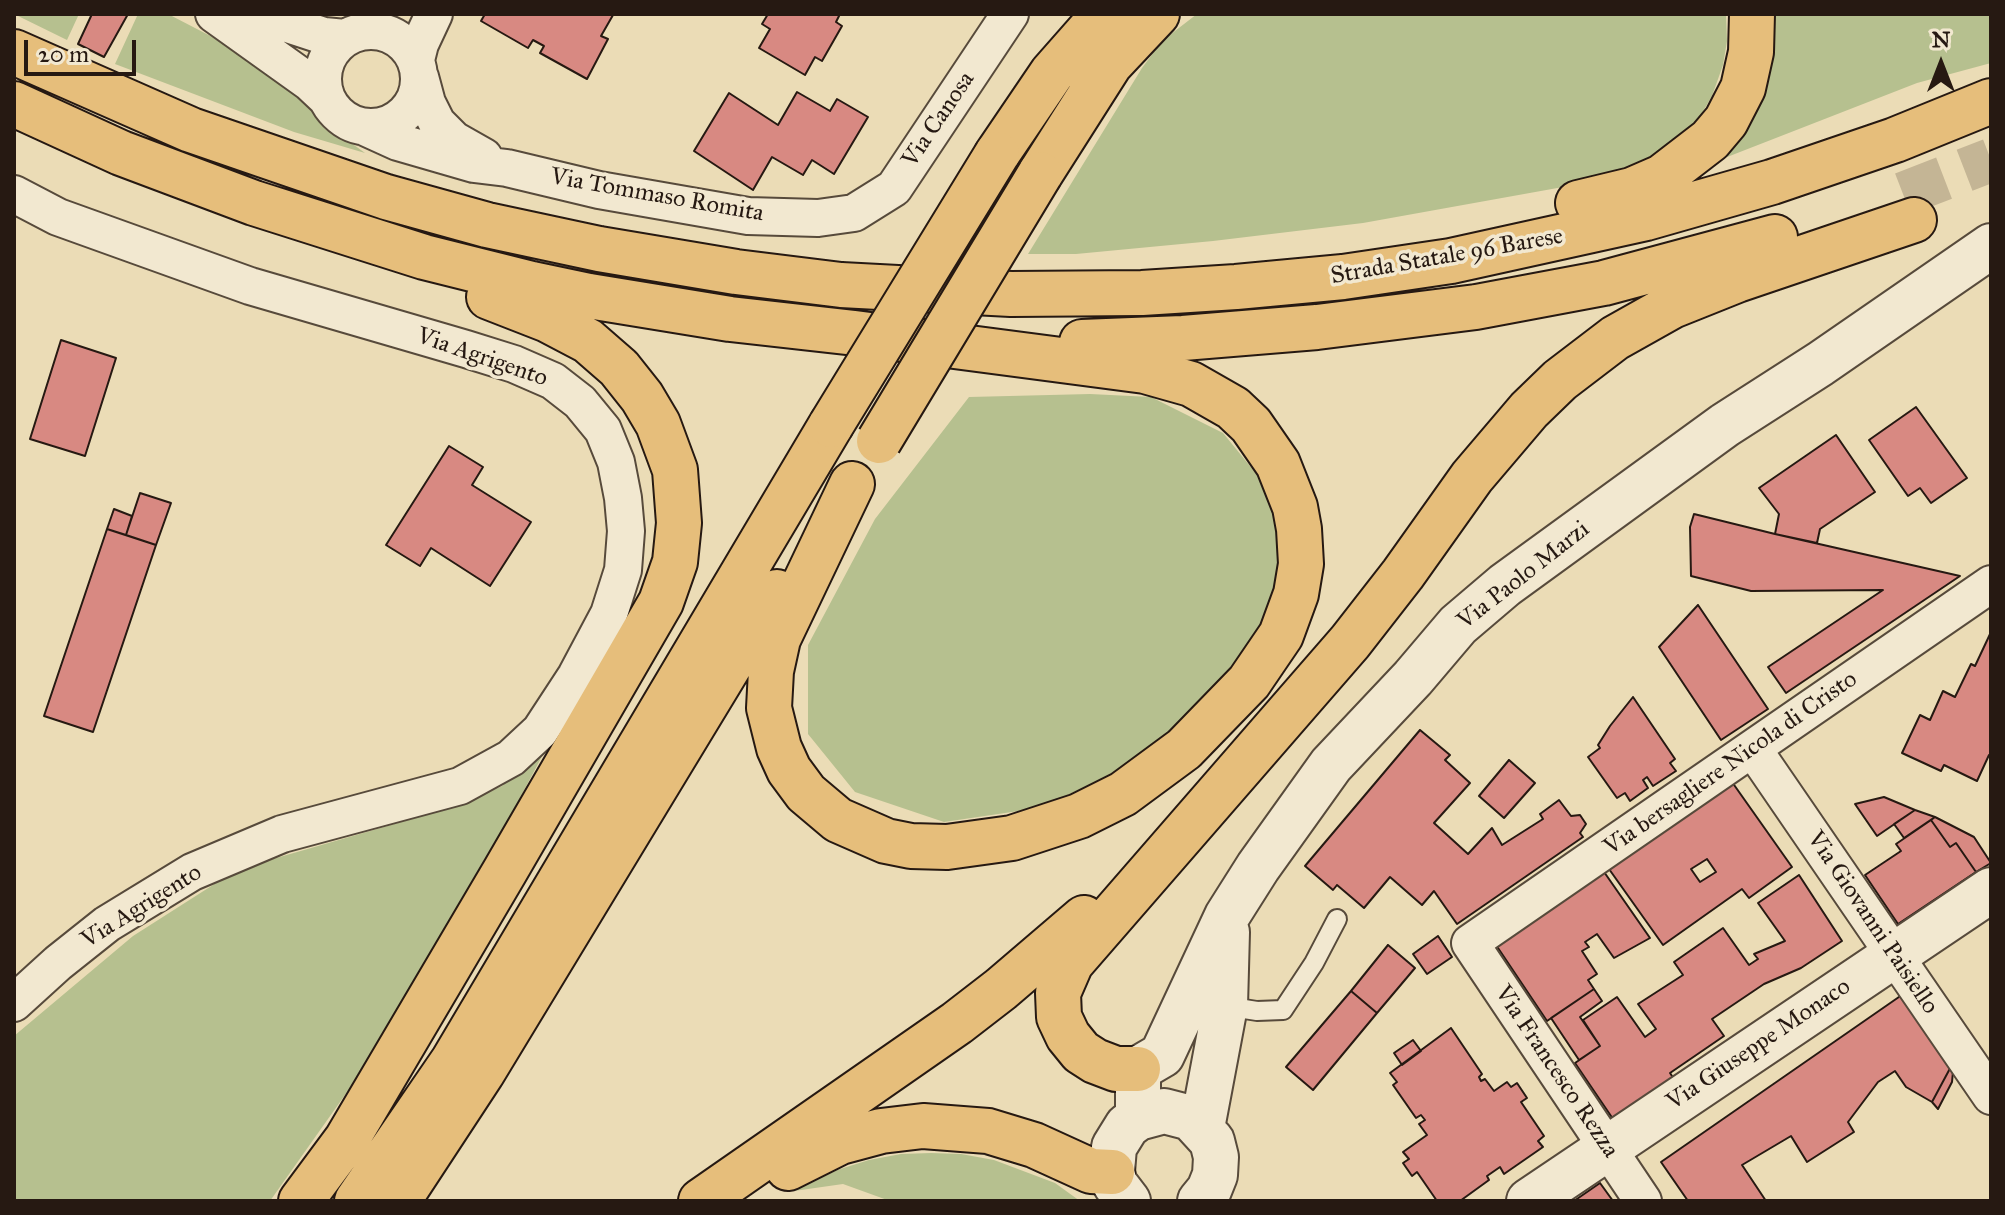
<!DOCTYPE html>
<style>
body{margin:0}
#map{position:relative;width:2005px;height:1215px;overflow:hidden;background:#ebdcb6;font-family:"IM FELL Great Primer",serif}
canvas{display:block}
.frame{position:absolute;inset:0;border:16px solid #261912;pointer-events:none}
.north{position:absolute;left:1901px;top:24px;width:80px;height:80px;-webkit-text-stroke:6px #f2e8d0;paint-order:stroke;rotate:0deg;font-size:22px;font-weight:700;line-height:32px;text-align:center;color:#261912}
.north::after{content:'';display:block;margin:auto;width:28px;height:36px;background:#261912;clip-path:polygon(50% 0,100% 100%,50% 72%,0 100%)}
.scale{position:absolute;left:24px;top:40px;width:112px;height:36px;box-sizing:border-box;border:4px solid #261912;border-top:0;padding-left:10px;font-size:24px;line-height:28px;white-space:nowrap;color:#261912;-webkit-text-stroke:6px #f2e8d0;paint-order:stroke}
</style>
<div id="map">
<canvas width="2005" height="1215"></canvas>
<div class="frame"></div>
<div class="north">N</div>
<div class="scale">20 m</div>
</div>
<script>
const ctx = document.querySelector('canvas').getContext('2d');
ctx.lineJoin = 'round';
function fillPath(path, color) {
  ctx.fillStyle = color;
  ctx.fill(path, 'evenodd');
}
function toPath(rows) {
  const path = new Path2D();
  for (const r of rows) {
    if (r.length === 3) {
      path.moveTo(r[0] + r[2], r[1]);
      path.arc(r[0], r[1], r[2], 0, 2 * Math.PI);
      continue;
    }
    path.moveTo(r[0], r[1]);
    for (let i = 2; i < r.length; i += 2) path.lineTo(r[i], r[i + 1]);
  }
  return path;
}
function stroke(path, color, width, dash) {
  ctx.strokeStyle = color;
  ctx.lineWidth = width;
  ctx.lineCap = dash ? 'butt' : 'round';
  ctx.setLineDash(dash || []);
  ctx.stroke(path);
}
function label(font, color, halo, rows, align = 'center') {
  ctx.font = font + ' "IM FELL Great Primer",serif';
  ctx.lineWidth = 7;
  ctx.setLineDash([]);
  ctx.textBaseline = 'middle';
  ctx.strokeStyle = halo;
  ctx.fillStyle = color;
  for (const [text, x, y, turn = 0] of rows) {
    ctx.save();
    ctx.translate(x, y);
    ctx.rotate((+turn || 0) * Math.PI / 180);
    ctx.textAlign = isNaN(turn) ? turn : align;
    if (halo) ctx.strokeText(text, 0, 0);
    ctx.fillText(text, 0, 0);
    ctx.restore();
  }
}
fillPath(toPath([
 [14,14,79,14,67,40],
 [138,14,168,14,249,56,302,94,339,134,365,153,294,132,115,64],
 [1197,14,1726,14,1727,41,1723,65,1712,96,1698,120,1678,140,1654,158,1628,170,1563,187,1363,223,1213,241,1076,254,1028,254,1142,68,1162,41],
 [1767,14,1991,14,1991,63,1917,83,1722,159,1753,113],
 [1090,394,1151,397,1223,433,1272,493,1280,571,1263,629,1220,693,1144,760,1039,808,944,822,855,792,808,734,808,645,875,519,969,397],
 [549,743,466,900,352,1085,270,1201,14,1201,14,1036,133,936,238,869,464,804,502,786],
 [931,1153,961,1154,994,1160,1055,1183,1080,1201,890,1201,843,1184,794,1191,837,1170,869,1160,901,1154]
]), '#b6c08f');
const building = toPath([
 [92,14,128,14,104,57,78,44,92,14],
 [485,14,611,14,613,15,601,36,608,39,587,79,540,53,544,46,533,40,528,48,481,21,485,14],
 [768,14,840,14,836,22,842,26,822,61,815,57,805,75,759,48,770,29,762,24,768,14],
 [797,92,830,111,837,99,868,117,834,174,812,160,803,175,772,157,753,190,694,151,729,93,778,125,797,92],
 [61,340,116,358,85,456,30,439,61,340],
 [1916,407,1967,478,1931,503,1920,488,1908,496,1869,440,1916,407],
 [1836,435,1875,492,1820,529,1817,543,1775,534,1779,514,1759,488,1836,435],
 [449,446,483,467,472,485,531,522,490,586,431,548,420,566,386,545,449,446],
 [140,493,171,503,156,545,126,535,140,493],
 [114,509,132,516,126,535,107,529,114,509],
 [1694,514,1775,534,1960,576,1786,693,1768,667,1883,590,1751,591,1691,576,1690,527,1694,514],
 [107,529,156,545,93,732,44,716,107,529],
 [1698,605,1768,709,1721,740,1659,647,1698,605],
 [1991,632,1991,756,1989,755,1977,781,1944,765,1941,771,1902,753,1920,715,1930,720,1943,691,1955,697,1971,664,1975,666,1991,632],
 [1633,697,1675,759,1670,763,1676,771,1653,786,1647,777,1643,780,1648,788,1630,801,1625,793,1617,798,1588,757,1600,748,1598,745,1610,726,1633,697],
 [1420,730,1450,755,1445,760,1470,783,1434,823,1468,854,1492,828,1502,845,1543,819,1540,814,1559,800,1571,816,1580,815,1586,824,1580,833,1583,837,1457,924,1434,891,1422,905,1390,877,1364,908,1337,885,1333,890,1305,866,1420,730],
 [1509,760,1535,783,1504,818,1479,796,1509,760],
 [1732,782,1792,867,1749,898,1742,889,1663,945,1609,869,1732,782],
 [1707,859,1716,872,1700,882,1691,869,1707,859],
 [1884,797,1915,810,1877,836,1855,804,1884,797],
 [1915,810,1935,817,1904,838,1894,824,1915,810],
 [1935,817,1974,837,1991,863,1976,872,1956,843,1950,847,1931,820,1935,817],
 [1931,820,1950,847,1956,843,1976,872,1898,924,1865,875,1901,851,1896,844,1931,820],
 [1602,869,1650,938,1614,958,1597,934,1585,942,1589,947,1582,951,1597,974,1588,980,1594,989,1547,1021,1496,945,1602,869],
 [1799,875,1842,941,1801,968,1764,984,1712,1019,1724,1036,1670,1073,1674,1079,1613,1119,1575,1063,1600,1046,1583,1020,1617,997,1645,1037,1656,1029,1638,1004,1683,975,1674,962,1723,928,1749,965,1758,959,1754,954,1785,941,1758,903,1799,875],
 [1438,936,1452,957,1427,974,1413,954,1438,936],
 [1388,945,1415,968,1377,1013,1351,991,1388,945],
 [1594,989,1602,1001,1580,1017,1600,1046,1579,1060,1551,1018,1594,989],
 [1909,990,1954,1061,1932,1102,1906,1087,1895,1071,1878,1082,1848,1122,1854,1132,1807,1162,1791,1136,1742,1165,1766,1201,1688,1201,1661,1162,1909,990],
 [1351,991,1377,1013,1313,1090,1286,1067,1351,991],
 [1451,1028,1482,1074,1479,1077,1481,1081,1485,1079,1494,1091,1507,1082,1511,1087,1517,1083,1527,1098,1521,1102,1544,1136,1538,1141,1543,1147,1504,1174,1500,1167,1487,1176,1489,1180,1460,1201,1437,1201,1417,1172,1412,1176,1403,1163,1409,1159,1403,1152,1427,1135,1419,1124,1425,1120,1421,1115,1416,1118,1393,1085,1397,1082,1390,1073,1451,1028],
 [1413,1040,1421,1051,1402,1065,1394,1053,1413,1040],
 [1954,1061,1952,1082,1938,1109,1932,1102,1954,1061],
 [1600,1183,1613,1201,1574,1201,1600,1183]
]);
fillPath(building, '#d88982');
stroke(building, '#261912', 2);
stroke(toPath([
 [1903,194,1991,160]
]), '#c4b595', 44, [44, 22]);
const service = toPath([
 [1225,1006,1257,1011,1283,1010,1314,963,1337,919]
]);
const minor = toPath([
 [214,14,309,82,326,98],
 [257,14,324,36,345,38],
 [371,79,48],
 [416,60,420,44,434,14],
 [420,77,427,103,437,123,454,140,484,157],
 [365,127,398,142,474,164,507,168,599,190,748,216,818,218,854,213,894,188,1010,14],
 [14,194,58,217,250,286,466,349,514,364,553,381,580,402,603,430,616,462,623,498,626,531,623,570,609,614,576,676,540,731,511,758,460,786,282,834,192,872,107,924,58,963,14,1003],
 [1753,749,1991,1096],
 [1643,1201,1470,943,1991,584]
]);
const tertiary = toPath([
 [1138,1118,1138,1069,1162,1055,1227,916,1258,867,1331,765,1413,678,1458,625,1505,585,1725,425,1820,364,1991,246],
 [1202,1128,1225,1006,1227,932],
 [1128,1201,1115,1184,1112,1172,1114,1147,1127,1126,1138,1118,1164,1111,1191,1118,1212,1141,1216,1157,1215,1175,1209,1190,1200,1201],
 [1529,1201,1991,890]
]);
const primary = toPath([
 [14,52,191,130,386,197,487,225,599,249,736,272,841,285,1011,294,1142,293,1236,287,1343,277,1451,261,1646,218,1772,182,1895,140,1991,101],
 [14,104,121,153,254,203,424,257,532,284,589,296,730,319,855,333,1145,371,1191,384,1233,408,1251,425,1278,464,1295,507,1299,529,1301,564,1296,594,1281,635,1249,682,1184,749,1123,794,1079,816,1012,838,947,847,911,846,886,841,838,820,806,793,789,770,779,748,769,708,771,671,778,639,852,484],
 [997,154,1052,73,1104,14],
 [1040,174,1110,64,1157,14],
 [1578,203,1632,190,1662,177,1710,140,1726,121,1743,88,1751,52,1752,14],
 [1082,342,1183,338,1317,327,1476,307,1604,283,1775,237],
 [1138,1069,1116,1069,1095,1061,1081,1052,1068,1036,1059,1017,1058,993,1071,963,1350,642,1403,574,1472,477,1529,410,1560,380,1615,338,1672,306,1737,280,1914,220],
 [788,1168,840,1142,881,1131,923,1126,988,1131,1034,1145,1091,1171,1112,1172],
 [301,1201,347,1139,505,871,661,602,675,562,679,523,675,470,658,424,642,397,619,368,588,341,548,320,489,297],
 [357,1201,453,1061,831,425],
 [398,1201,482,1073,732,661,777,592],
 [701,1201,957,1023,1001,989,1084,918]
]);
stroke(service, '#574a3b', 22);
stroke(minor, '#574a3b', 40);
stroke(tertiary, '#574a3b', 48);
stroke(primary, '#261912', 48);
stroke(service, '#f2e8d0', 18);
stroke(minor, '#f2e8d0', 36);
stroke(tertiary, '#f2e8d0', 44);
stroke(primary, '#e6be7b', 44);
const primaryBridge = toPath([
 [831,425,997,154],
 [879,441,1040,174]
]);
stroke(primaryBridge, '#261912', 48, []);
stroke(primaryBridge, '#e6be7b', 44);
label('24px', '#261912', '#f2e8d0', [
 ["Via Canosa",939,120,-56],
 ["Via Tommaso Romita",657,196,10],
 ["Strada Statale 96 Barese",1447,257,-10],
 ["Via Agrigento",482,358,19],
 ["Via Paolo Marzi",1524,576,-38],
 ["Via bersagliere Nicola di Cristo",1731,764,-35],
 ["Via Agrigento",142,907,-32],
 ["Via Giovanni Paisiello",1872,923,56],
 ["Via Giuseppe Monaco",1759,1045,-34],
 ["Via Francesco Rezza",1556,1072,56]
]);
</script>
